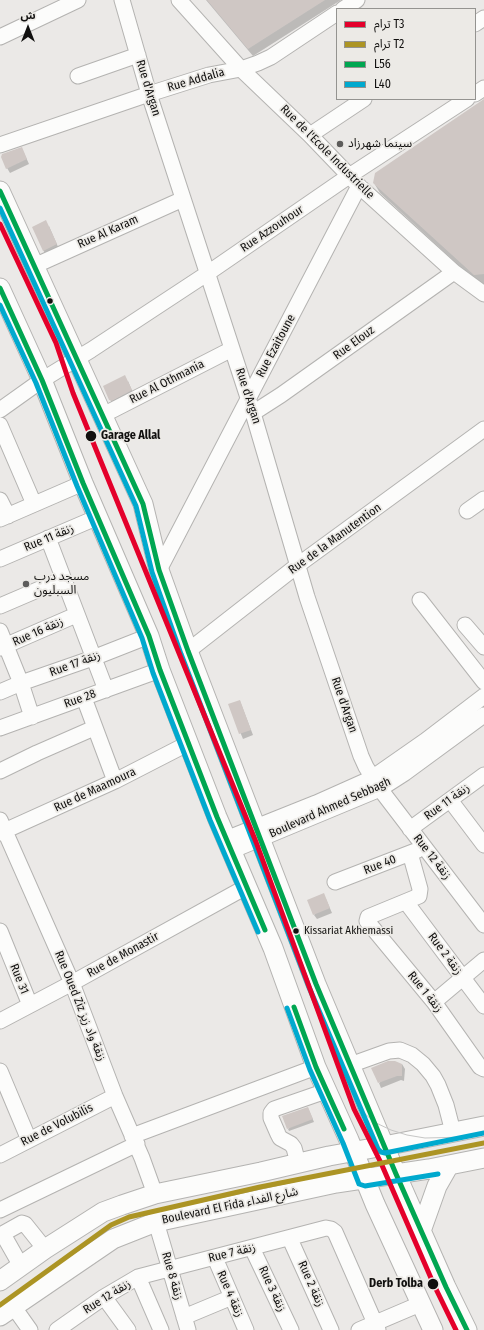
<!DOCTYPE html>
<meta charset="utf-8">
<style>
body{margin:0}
#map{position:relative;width:484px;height:1330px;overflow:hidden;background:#ebe9e7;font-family:"Fira Sans Condensed","Noto Sans Arabic",sans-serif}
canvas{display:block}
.legend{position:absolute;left:336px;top:8px;width:140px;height:92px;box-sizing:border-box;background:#eceae6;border:1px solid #949390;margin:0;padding:5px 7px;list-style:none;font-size:12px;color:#11100f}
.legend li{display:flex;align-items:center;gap:8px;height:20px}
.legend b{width:20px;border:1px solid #949390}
.north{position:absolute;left:8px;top:8px;width:40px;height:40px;-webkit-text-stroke:3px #eceae6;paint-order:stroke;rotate:0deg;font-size:11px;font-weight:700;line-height:16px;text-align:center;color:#11100f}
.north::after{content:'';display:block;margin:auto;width:14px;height:18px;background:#11100f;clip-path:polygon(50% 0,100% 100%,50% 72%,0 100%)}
</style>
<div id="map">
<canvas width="484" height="1330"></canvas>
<ul class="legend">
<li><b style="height:5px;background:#e4002b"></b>ترام T3</li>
<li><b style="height:5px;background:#ac9424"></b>ترام T2</li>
<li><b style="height:5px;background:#00a651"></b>L56</li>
<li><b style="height:5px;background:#00a9ce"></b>L40</li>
</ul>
<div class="north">ش</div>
</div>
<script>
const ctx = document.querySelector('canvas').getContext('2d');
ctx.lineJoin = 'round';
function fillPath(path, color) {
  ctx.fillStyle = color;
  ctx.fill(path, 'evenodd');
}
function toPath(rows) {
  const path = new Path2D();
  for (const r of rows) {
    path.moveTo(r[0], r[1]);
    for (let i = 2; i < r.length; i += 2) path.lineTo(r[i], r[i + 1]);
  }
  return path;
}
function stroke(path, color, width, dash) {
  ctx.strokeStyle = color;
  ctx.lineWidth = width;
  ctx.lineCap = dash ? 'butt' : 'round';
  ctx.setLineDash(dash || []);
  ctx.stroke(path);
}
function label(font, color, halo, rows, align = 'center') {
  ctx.font = font + ' "Fira Sans Condensed","Noto Sans Arabic",sans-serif';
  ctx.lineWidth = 3.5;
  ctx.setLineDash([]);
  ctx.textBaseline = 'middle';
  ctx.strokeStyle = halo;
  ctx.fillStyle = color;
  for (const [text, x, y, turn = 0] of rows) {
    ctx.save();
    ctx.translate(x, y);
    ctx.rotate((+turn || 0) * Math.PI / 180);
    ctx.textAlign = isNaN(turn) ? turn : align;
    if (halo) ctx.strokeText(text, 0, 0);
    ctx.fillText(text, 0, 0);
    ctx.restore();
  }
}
fillPath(toPath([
 [206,0,341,0,253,56],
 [484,100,484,285,480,285,380,193,374,183],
 [24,153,29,164,10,173,7,168],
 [49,226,59,249,46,255,43,250],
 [128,381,134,395,113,405,110,399],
 [240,701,253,735,243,739,229,705],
 [326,899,332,913,317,919,314,915],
 [402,1064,405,1069,404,1081,401,1080,381,1088,379,1083],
 [308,1108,314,1122,289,1131,288,1129]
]), '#0003');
fillPath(toPath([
 [207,0,325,0,248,49],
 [484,99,484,274,474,275,373,183,375,173],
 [22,147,27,159,6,169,1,157,2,154],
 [46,220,57,244,43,251,32,227],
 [125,375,132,390,112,401,109,400,103,386],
 [240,700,251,730,239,734,228,704],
 [324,893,330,908,313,915,307,900],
 [388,1061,395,1061,402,1064,402,1076,397,1076,378,1083,371,1068],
 [308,1107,313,1119,287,1129,282,1116]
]), '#cfc7c4');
const minor = toPath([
 [122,0,149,94,253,413,307,597,361,756,366,767,380,789,484,925],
 [179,0,241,69,310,135,359,186,454,272,484,294],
 [343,9,357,0],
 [475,24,484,18],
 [0,37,78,0],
 [78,76,138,55],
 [475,94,484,88],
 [310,135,364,99],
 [0,145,149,94,209,75,241,69,258,63,271,57,337,13],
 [34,266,183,199],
 [0,410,42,380,91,350,208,273,349,176,467,99],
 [253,413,281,395,454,272],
 [103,415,232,349],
 [0,425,34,504],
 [0,500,8,516],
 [467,511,484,499],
 [0,519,83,483],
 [48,538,106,690],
 [0,559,98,517],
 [159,570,359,186],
 [420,600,484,682],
 [0,606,63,579],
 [465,625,484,647],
 [0,631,21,683,32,717],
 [0,648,76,615],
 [188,651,298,565,484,429],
 [0,692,21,683,93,658,149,636],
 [84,698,115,781],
 [0,728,160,670],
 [0,771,37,753,94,728],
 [450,800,484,845],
 [0,820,72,983,115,1096,142,1158,155,1194],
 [410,829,484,775],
 [0,833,115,781,189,743],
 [226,839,316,803,372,778,425,741,484,696],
 [231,851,380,789,405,773,484,715],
 [410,853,420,889,419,896,368,917,367,921,434,1002,480,1067,484,1069],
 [335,882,418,850],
 [406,902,484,1006],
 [0,931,30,1005],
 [434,1002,484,960],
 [0,1021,72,983,246,887],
 [350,1065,389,1051,400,1050,412,1055,423,1064,433,1076,438,1085,446,1105,453,1132],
 [0,1071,29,1140],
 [132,1136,316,1067],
 [0,1155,115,1096],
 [298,1163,294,1148,291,1144,280,1138,278,1134,271,1118,271,1113,274,1109,326,1091],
 [0,1210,137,1144],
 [156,1222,188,1330],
 [290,1239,331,1330],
 [252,1248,291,1330],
 [215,1258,246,1330],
 [21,1266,4,1236,4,1233,22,1223,25,1224,45,1249],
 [138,1277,161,1330],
 [104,1297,128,1330],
 [13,1306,30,1330],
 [184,1317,232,1297],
 [57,1330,104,1297,138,1277,326,1228,331,1229,335,1232,378,1330],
 [359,1330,420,1304]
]);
const major = toPath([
 [0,191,143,504,159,570,188,651,316,984,396,1174,446,1287,467,1330],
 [0,288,42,380,83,483,149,636,160,670,217,817,273,948,316,1067,349,1140,375,1204,433,1330],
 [421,1231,437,1186,449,1165],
 [0,1281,45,1249,103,1212,122,1205,155,1194,261,1172,329,1156,384,1146,484,1126],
 [0,1316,113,1239,156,1222,336,1183,429,1169,484,1158]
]);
stroke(minor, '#b4b3b1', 17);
stroke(major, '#b4b3b1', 21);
stroke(minor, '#fcfcfb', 15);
stroke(major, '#fcfcfb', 19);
stroke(toPath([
 [346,1087,362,1111,374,1122,391,1130,407,1135,425,1138,467,1137]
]), '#c6c6c5', 1);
stroke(toPath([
 [0,191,143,504,159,570,188,651,316,984,396,1174,446,1287,467,1330],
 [0,288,42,380,83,483,149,636,160,670,217,817,265,930],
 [294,1007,316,1067,344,1129]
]), '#00a651', 5);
stroke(toPath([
 [0,208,136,506,152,572,181,654,309,987,378,1149,381,1152,385,1153,484,1133],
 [0,305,36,383,77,486,142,638,153,673,210,820,258,932],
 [287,1008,310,1070,343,1143,359,1184,365,1186,438,1174]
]), '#00a9ce', 5);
stroke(toPath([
 [0,224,56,343,73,393,256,842,354,1109,381,1163,434,1285,456,1330]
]), '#e4002b', 5);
stroke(toPath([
 [0,1305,111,1225,129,1217,260,1187,484,1143]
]), '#ac9424', 5);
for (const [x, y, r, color] of [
 [340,144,4,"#5d5c5b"],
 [50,301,3.5,"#11100f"],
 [91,436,6,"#11100f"],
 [26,584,4,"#5d5c5b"],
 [296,931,3.5,"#11100f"],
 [433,1284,6,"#11100f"]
]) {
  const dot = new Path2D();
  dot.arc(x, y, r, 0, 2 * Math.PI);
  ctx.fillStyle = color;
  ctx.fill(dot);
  stroke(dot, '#eceae6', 1.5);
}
label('11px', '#11100f', '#eceae6', [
 ["Kissariat Akhemassi",304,931]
], 'left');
label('12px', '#11100f', '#eceae6', [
 ["Rue Addalia",196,80,-16],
 ["Rue d'Argan",148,88,73],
 ["Rue de l'Ecole Industrielle",327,152,45],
 ["Rue Azzouhour",272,229,-34],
 ["Rue Al Karam",108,232,-24],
 ["Rue Elouz",354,343,-36],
 ["Rue Ezaitoune",276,346,-62],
 ["Rue Al Othmania",167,382,-27],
 ["Rue d'Argan",248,396,72],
 ["Rue 11 زنقة",49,538,-23],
 ["Rue de la Manutention",335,539,-36],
 ["Rue 16 زنقة",38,632,-24],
 ["Rue 17 زنقة",75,664,-20],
 ["Rue 28",80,699,-20],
 ["Rue d'Argan",344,705,71],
 ["Rue de Maamoura",95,790,-25],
 ["Rue 11 زنقة",447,802,-36],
 ["Boulevard Ahmed Sebbagh",330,808,-24],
 ["Rue 12 زنقة",432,857,52],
 ["Rue 40",380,865,-21],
 ["Rue 2 زنقة",445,954,53],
 ["Rue de Monastir",123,955,-29],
 ["Rue 31",19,979,68],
 ["Rue 1 زنقة",425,992,51],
 ["Rue Oued Ziz زنقة واد زيز",80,1006,68],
 ["Rue de Volubilis",57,1125,-27],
 ["Boulevard El Fida شارع الفداء",230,1206,-12],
 ["Rue 7 زنقة",232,1253,-14],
 ["Rue 8 زنقة",172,1276,74],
 ["Rue 2 زنقة",311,1284,66],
 ["Rue 3 زنقة",272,1289,65],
 ["Rue 4 زنقة",230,1294,66],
 ["Rue 12 زنقة",107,1297,-32]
]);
label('12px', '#11100f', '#eceae6', [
 ["سينما شهرزاد",348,144],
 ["مسجد درب",34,577],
 ["السبليون",34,591]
], 'left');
label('bold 12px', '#11100f', '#eceae6', [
 ["Garage Allal",101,436],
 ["Derb Tolba",423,1284,"right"]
], 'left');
</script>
